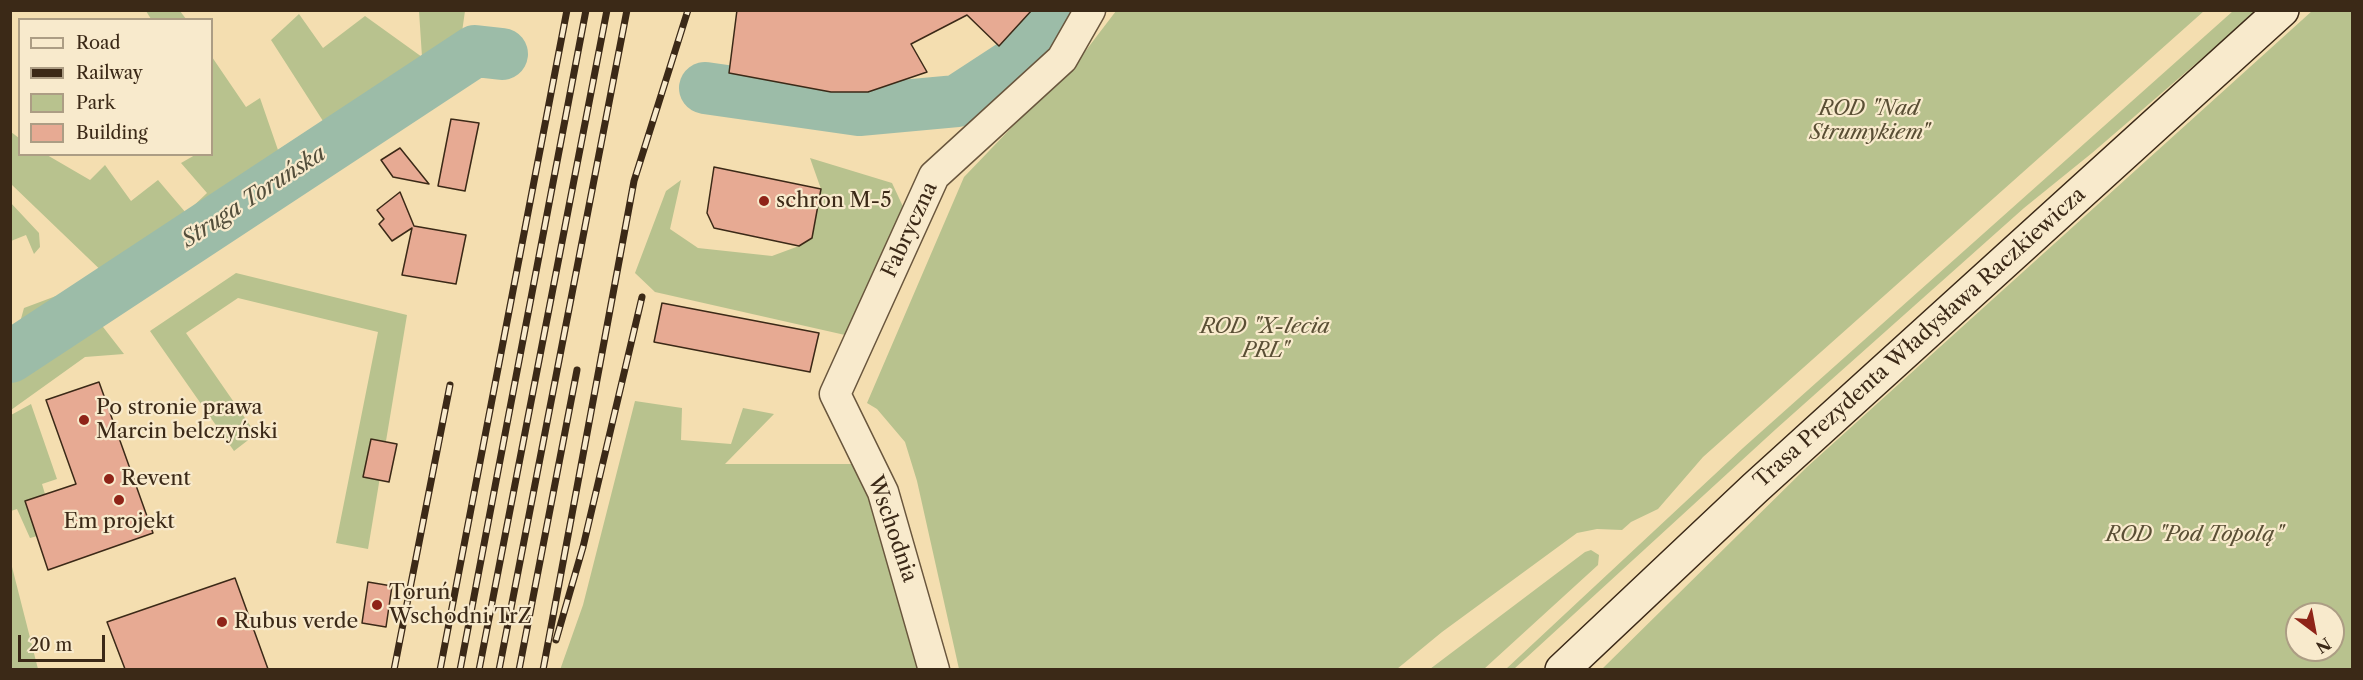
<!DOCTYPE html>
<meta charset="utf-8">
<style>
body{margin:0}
#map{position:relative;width:2363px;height:680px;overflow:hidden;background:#f4deb0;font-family:"Libre Caslon Text",serif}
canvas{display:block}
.frame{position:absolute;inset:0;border:12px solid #3b2917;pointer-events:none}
.legend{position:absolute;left:18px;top:18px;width:195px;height:138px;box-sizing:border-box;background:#f8eacc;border:2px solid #ac9d84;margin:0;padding:8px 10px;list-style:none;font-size:18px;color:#3b2917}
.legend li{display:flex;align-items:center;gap:12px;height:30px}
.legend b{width:30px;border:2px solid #ac9d84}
.north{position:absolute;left:2285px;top:602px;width:60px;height:60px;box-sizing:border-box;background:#f8eacc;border:2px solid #ac9d84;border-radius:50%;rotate:148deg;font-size:16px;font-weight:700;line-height:24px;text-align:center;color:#3b2917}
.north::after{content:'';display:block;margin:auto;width:21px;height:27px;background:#8f2418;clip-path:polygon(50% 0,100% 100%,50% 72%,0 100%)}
.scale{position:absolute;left:18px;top:635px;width:87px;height:27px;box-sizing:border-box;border:3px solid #3b2917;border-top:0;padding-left:8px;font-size:18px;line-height:21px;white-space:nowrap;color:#3b2917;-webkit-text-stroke:4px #f8eacc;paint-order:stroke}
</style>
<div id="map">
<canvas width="2363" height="680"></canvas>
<div class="frame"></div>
<ul class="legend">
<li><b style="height:8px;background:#f8eacc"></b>Road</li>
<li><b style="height:8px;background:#3b2917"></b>Railway</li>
<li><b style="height:16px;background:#b8c28e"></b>Park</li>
<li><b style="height:16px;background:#e7aa93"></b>Building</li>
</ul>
<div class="north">N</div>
<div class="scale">20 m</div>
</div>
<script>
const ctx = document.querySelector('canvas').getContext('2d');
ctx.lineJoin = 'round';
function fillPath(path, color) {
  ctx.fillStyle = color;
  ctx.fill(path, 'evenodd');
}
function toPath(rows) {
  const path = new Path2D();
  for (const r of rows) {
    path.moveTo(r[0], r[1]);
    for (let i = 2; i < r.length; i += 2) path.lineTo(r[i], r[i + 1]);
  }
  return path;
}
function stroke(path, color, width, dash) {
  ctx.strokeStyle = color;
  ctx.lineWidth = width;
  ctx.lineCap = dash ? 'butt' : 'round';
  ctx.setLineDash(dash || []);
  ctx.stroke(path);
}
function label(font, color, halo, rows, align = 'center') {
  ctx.font = font + ' "Libre Caslon Text",serif';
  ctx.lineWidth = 4.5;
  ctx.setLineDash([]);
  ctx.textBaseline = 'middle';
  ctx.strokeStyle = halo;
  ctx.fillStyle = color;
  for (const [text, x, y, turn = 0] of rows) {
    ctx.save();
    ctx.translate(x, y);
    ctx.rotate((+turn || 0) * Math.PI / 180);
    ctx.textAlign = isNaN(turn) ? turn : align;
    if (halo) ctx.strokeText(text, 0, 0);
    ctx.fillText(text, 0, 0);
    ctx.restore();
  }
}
fillPath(toPath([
 [146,11,180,11,186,19,151,19],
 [419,11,465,11,459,53,111,280,11,184,11,132,19,138,20,154,47,155,90,180,105,165,131,201,158,180,186,213,207,193,181,163,195,155,212,154,212,57,246,107,260,98,278,150,323,121,271,40,299,14,323,48,365,16,422,57],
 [1116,11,2204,11,1703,457,1658,509,1631,522,1622,530,1597,529,1577,533,1442,632,1397,669,959,669,917,481,905,442,877,409,867,403,964,177,1087,49],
 [2233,11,2257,11,2092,153,2024,208,1776,429,1514,669,1506,669,1743,448],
 [2312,11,2352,11,2352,669,1602,669,1807,467],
 [2297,614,2333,614,2333,650,2297,650],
 [810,158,892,183,906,213,845,335,655,292,635,273,666,191,681,180,670,229,698,248,772,256,799,246,812,238,821,189],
 [10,202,39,233,40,247,34,254,26,235,11,241],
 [236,273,407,315,368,549,336,543,378,332,238,298,186,333,256,434,234,451,150,331],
 [56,296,79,296,124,354,85,357,11,410,11,343,17,333,24,308],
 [635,401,682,408,681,440,731,444,743,408,774,414,725,464,859,464,927,670,560,670,583,605],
 [31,404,57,479,42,484,56,531,30,538,17,509,11,511,11,415],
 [1591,550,1599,555,1598,565,1484,669,1430,669,1585,552],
 [11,563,38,669,11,669]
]), '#b8c28e');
stroke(toPath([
 [705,88,859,110,957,101,1029,54,1053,10],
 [10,357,475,51,502,54]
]), '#9cbca8', 52);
const building = toPath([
 [737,10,1032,10,999,46,967,15,911,44,927,72,868,92,831,92,729,73,737,10],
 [451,119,479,123,465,191,438,186,451,119],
 [400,148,429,184,393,177,381,160,400,148],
 [714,167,821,189,812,238,799,246,714,228,707,213,714,167],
 [400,192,414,226,466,235,456,284,402,275,412,228,392,241,379,224,384,219,377,210,400,192],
 [662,303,819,333,810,372,654,342,662,303],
 [99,382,153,533,48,570,25,501,76,484,46,400,99,382],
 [371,439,397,444,389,482,363,477,371,439],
 [235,578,268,669,125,669,107,622,235,578],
 [368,582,392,586,386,627,362,623,368,582]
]);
fillPath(building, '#e7aa93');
stroke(building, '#3b2917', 1.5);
const street = toPath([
 [934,670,883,492,835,394,934,176,1062,59,1090,10]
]);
const secondary = toPath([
 [1562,670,1755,488,2282,10]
]);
stroke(street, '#69563d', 33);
stroke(secondary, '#3b2917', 36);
stroke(street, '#f8eacc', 30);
stroke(secondary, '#f8eacc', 33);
const rail = toPath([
 [556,640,583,547,642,297],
 [394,670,450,385],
 [440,670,567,10],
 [460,670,586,10],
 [479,670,607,10],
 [499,670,627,10],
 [519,670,577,370],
 [543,670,634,181,688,10]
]);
stroke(rail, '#3b2917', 7);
stroke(rail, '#f8eacc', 4.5, [14]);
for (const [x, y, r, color] of [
 [764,201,6,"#8f2418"],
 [84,420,6,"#8f2418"],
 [109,479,6,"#8f2418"],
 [119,500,6,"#8f2418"],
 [377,605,6,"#8f2418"],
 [222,622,6,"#8f2418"]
]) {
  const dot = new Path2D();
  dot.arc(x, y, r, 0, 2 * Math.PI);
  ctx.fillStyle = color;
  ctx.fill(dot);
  stroke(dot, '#f8eacc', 2);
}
label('italic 21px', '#5a4f35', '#f8eacc', [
 ["ROD \"Nad",1869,109],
 ["Strumykiem\"",1869,133],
 ["ROD \"X-lecia",1265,327],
 ["PRL\"",1265,351],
 ["ROD \"Pod Topolą\"",2194,535]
]);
label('21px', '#3b2917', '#f8eacc', [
 ["schron M-5",776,201],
 ["Po stronie prawa",96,408],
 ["Marcin belczyński",96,432],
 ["Revent",121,479],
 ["Em projekt",119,522,"center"],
 ["Toruń",389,593],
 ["Wschodni TrZ",389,617],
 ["Rubus verde",234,622]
], 'left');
label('21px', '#3b2917', '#f8eacc', [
 ["Fabryczna",910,230,-65],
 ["Trasa Prezydenta Władysława Raczkiewicza",1920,338,-42],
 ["Wschodnia",892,529,71]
]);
label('italic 22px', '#534e3b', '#f8eacc', [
 ["Struga Toruńska",254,197,-33]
]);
</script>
